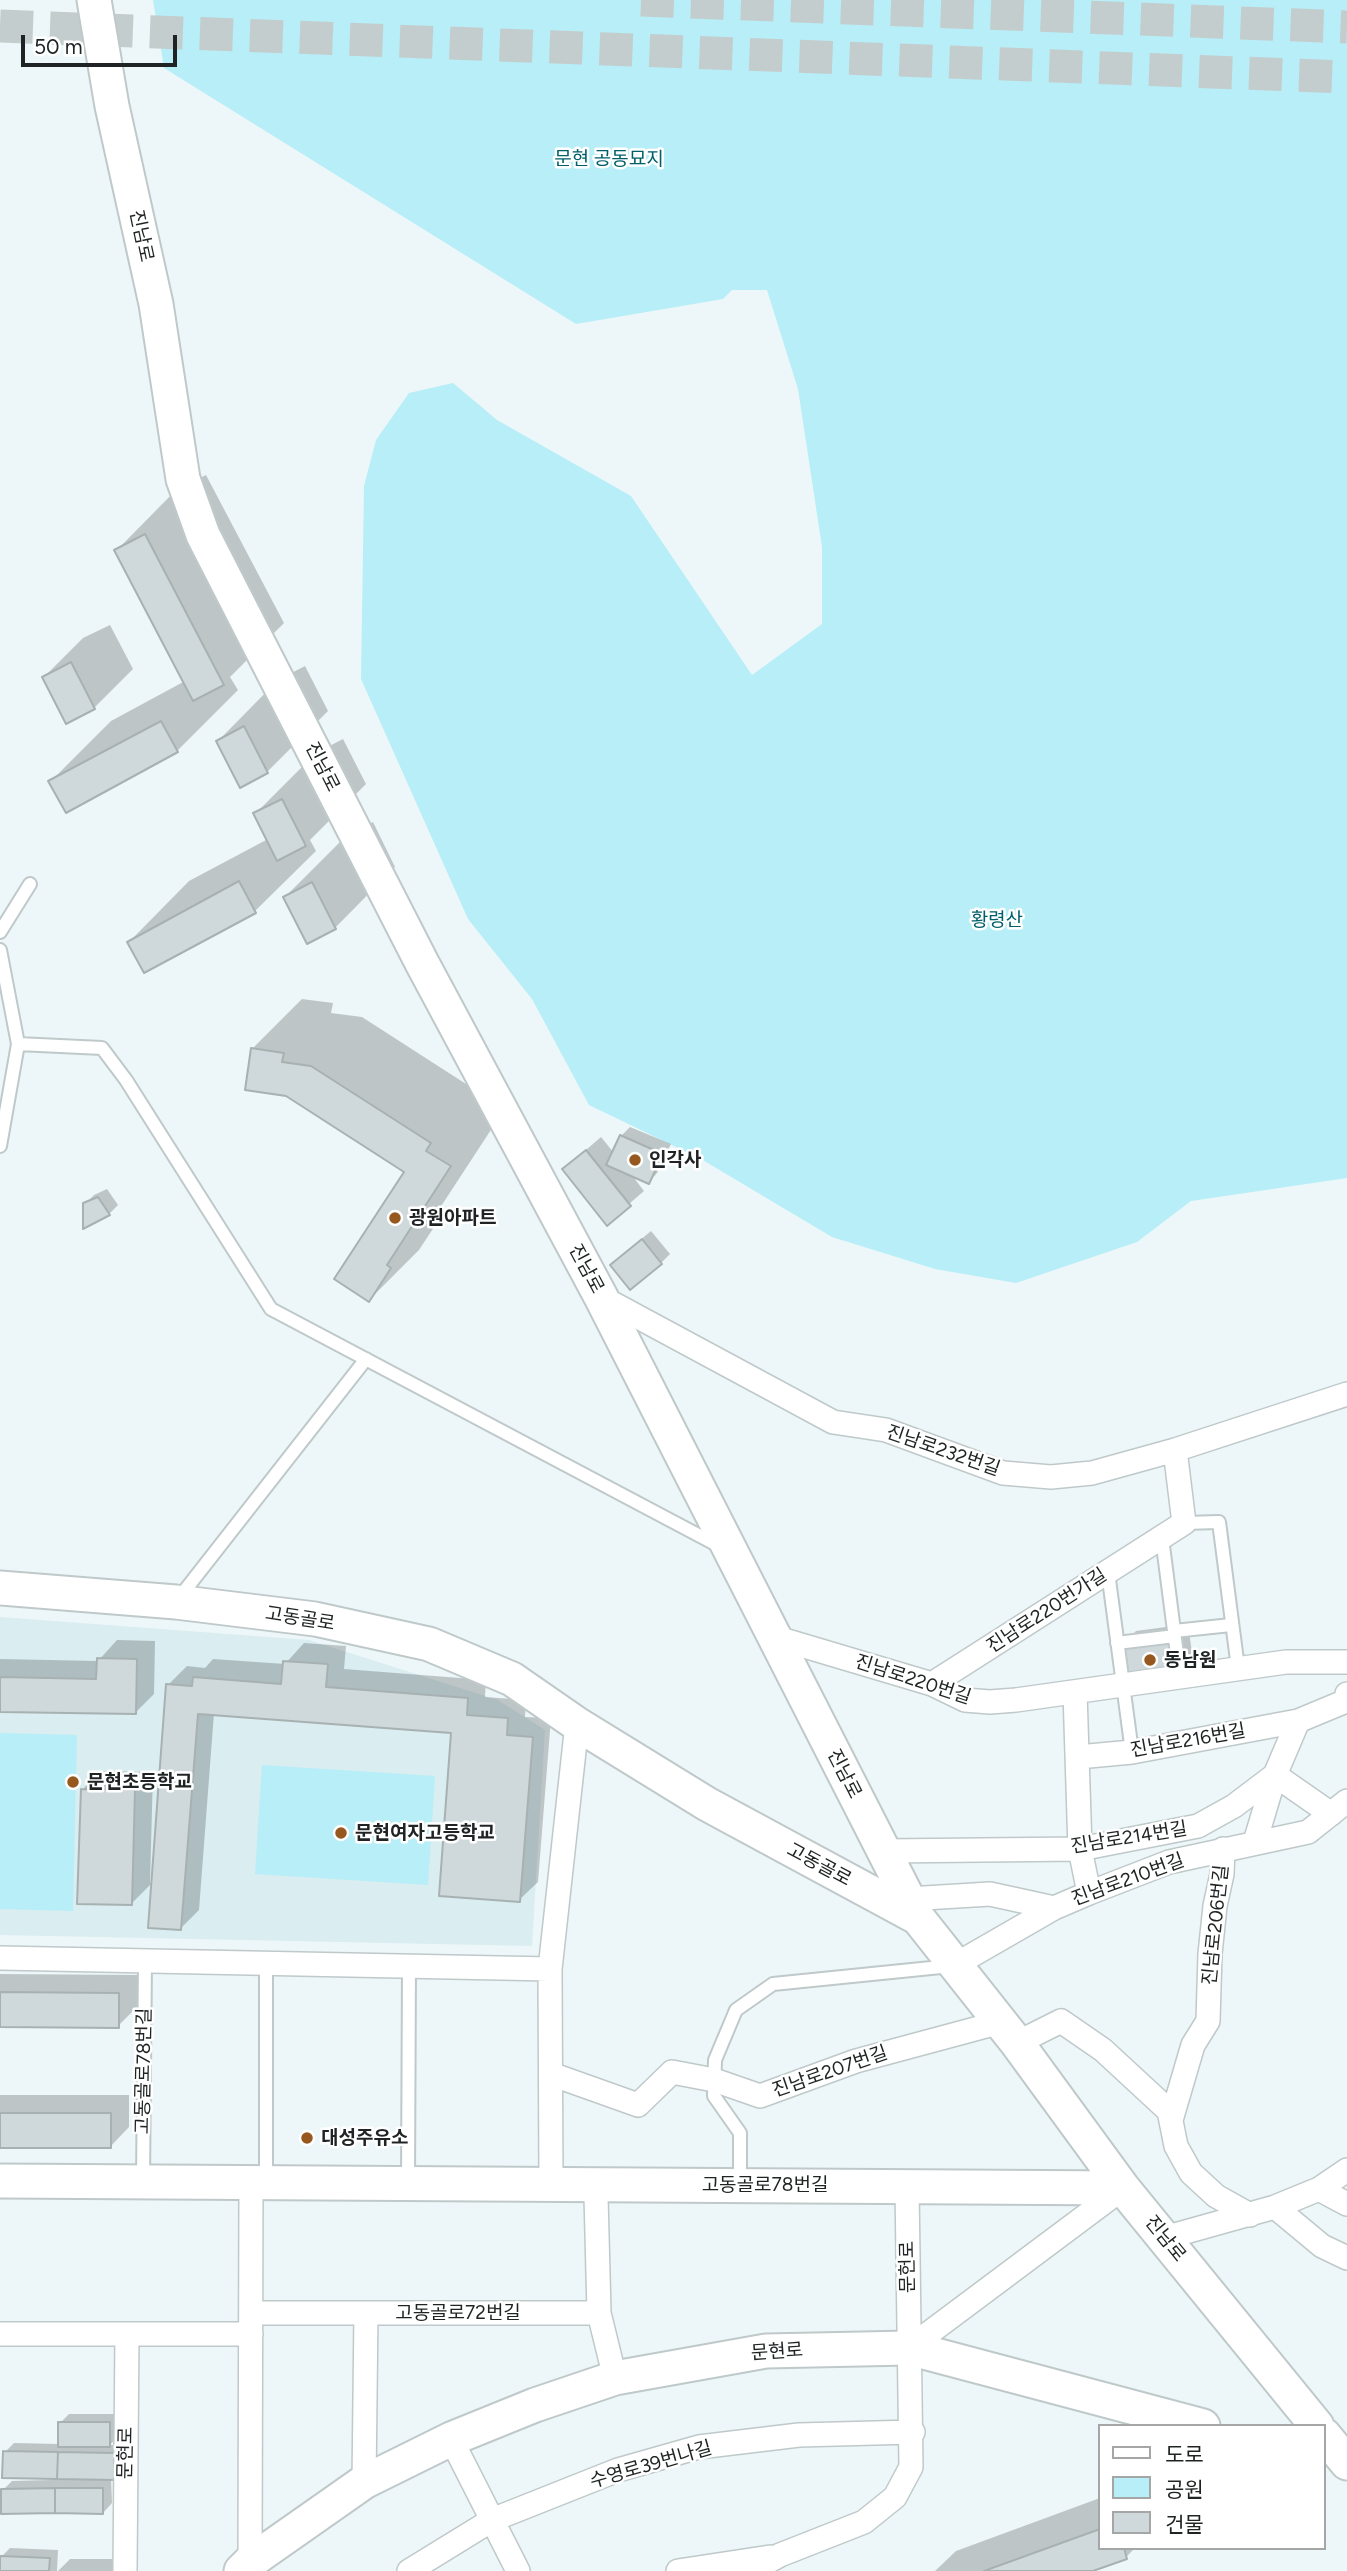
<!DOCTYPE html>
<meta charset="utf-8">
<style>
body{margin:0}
#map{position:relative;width:1347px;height:2571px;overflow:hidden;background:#edf7f9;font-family:Figtree,"Noto Sans KR",sans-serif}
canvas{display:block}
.legend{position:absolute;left:1098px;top:2424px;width:228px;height:126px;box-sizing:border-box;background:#fff;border:2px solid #a5a7a7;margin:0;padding:9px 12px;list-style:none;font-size:21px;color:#1f2323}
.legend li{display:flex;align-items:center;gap:14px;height:35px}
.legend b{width:35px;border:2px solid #a5a7a7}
.scale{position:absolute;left:21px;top:35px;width:156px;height:32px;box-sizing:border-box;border:4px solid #1f2323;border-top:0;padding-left:9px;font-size:21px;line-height:24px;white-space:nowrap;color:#1f2323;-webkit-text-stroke:5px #fff;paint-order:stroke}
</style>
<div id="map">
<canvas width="1347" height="2571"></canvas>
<ul class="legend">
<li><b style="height:9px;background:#fff"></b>도로</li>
<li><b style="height:19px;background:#b7eef7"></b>공원</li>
<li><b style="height:19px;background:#cfd9db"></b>건물</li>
</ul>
<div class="scale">50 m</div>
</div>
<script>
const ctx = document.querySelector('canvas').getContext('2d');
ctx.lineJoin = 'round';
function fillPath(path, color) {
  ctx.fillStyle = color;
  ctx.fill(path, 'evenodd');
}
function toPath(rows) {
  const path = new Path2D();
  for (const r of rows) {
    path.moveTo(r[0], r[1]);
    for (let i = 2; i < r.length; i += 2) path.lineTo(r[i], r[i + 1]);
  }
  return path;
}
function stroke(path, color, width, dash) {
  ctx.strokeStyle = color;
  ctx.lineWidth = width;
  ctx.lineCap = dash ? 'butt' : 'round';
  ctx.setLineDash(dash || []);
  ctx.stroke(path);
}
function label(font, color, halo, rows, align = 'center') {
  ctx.font = font + ' Figtree,"Noto Sans KR",sans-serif';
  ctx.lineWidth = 5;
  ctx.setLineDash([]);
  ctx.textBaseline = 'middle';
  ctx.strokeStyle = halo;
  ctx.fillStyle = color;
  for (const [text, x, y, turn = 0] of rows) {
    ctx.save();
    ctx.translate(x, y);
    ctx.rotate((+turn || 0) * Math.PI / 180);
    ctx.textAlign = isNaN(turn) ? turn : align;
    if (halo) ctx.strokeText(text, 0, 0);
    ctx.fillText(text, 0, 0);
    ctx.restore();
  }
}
fillPath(toPath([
 [0,1617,309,1640,498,1700,545,1730,532,1946,0,1935]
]), '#daedf0');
fillPath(toPath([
 [153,0,1347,0,1347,1178,1191,1201,1137,1242,1016,1283,935,1269,832,1237,701,1159,589,1105,532,999,468,919,361,679,364,486,376,440,409,393,453,383,497,420,631,496,752,675,822,624,822,547,798,389,767,290,732,290,723,299,576,324,164,68],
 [0,1733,77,1735,73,1911,0,1909],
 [262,1765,435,1776,428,1885,255,1874]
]), '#b7eef7');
fillPath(toPath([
 [206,475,284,623,230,677,238,690,177,751,51,781,111,721,185,681,117,550,177,489],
 [110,625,133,669,94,708,44,677,83,638],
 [305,666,328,711,267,772,240,785,218,741,278,680],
 [343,739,366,784,310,840,316,851,255,911,129,942,189,881,268,839,255,814,316,753],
 [373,822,395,867,335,928,285,897,346,836],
 [302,999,333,1003,331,1013,362,1017,480,1093,475,1100,500,1116,436,1214,440,1218,419,1250,369,1300,406,1171,252,1049],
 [630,1127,671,1144,657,1173,649,1182,631,1174,644,1191,607,1223,564,1169,601,1137,614,1153,621,1136],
 [107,1189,118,1205,109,1214,85,1227,85,1204,94,1195],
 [651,1231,670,1254,661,1263,621,1256],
 [1188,1624,1193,1660,1179,1674,1122,1645,1136,1631],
 [117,1640,155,1641,154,1694,135,1713,0,1711,0,1659,98,1661],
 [304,1643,346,1646,344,1669,486,1680,485,1697,526,1700,525,1717,551,1718,538,1882,519,1900,453,1732,214,1713,199,1910,181,1928,168,1685,187,1666,205,1668,213,1659,285,1664],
 [101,1771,153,1772,150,1883,152,1883,131,1904,82,1790],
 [0,1974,137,1975,137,2007,118,2026,0,2026],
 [0,2095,129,2095,129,2127,111,2146,0,2146],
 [69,2414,118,2414,118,2436,110,2445,122,2445,123,2469,111,2478,112,2503,103,2513,3,2490,12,2481,50,2480,50,2477,5,2452,14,2443,60,2444,60,2423],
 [1100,2498,1100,2548,1135,2548,1126,2557,1088,2571,935,2571,956,2551],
 [10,2548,58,2550,57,2571,1,2571,1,2557],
 [70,2559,119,2559,120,2571,58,2571]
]), '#0003');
const building = toPath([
 [145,534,224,685,193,701,114,550,145,534],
 [71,662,95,709,66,724,42,677,71,662],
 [161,721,178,752,66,813,48,781,161,721],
 [244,726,268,773,240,788,216,741,244,726],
 [282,799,306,846,277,861,253,813,282,799],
 [239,881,256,913,144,973,127,942,239,881],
 [312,882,336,929,307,944,283,897,312,882],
 [251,1048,284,1053,282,1062,311,1066,431,1143,426,1151,451,1166,387,1265,391,1268,369,1302,334,1279,404,1172,286,1096,245,1090,251,1048],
 [620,1135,663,1154,649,1184,606,1165,620,1135],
 [586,1150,631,1206,607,1226,562,1169,586,1150],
 [98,1197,110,1215,83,1229,83,1203,98,1197],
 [642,1239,662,1264,630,1290,610,1265,642,1239],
 [1175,1637,1180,1676,1124,1684,1121,1644,1175,1637],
 [97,1658,137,1659,136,1714,0,1712,0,1677,96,1679,97,1658],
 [283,1661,328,1664,326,1687,468,1698,467,1715,508,1718,507,1735,533,1737,520,1902,439,1896,451,1733,198,1714,181,1930,148,1928,166,1684,192,1686,193,1677,281,1684,283,1661],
 [81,1789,135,1790,132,1905,77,1904,81,1789],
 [0,1992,119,1993,119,2028,0,2027,0,1992],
 [0,2113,111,2113,111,2148,0,2148,0,2113],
 [58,2422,110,2422,110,2447,58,2447,58,2422],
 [3,2451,58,2452,57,2479,2,2478,3,2451],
 [58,2452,114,2453,114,2480,57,2479,58,2452],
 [55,2488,103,2488,103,2514,55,2513,55,2488],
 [55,2488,55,2513,1,2514,1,2489,55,2488],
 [1100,2529,1100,2548,1124,2548,1127,2559,1093,2571,984,2571,1100,2529],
 [0,2556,50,2558,49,2571,0,2571,0,2556]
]);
fillPath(building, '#cfd9db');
stroke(building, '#a7b1b2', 2);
stroke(toPath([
 [641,0,1347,27],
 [0,26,1347,77]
]), '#c4cdce', 33, [33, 17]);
const lane = toPath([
 [0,932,30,884],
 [0,950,18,1044,0,1146],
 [18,1044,102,1048,126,1080,271,1309,719,1546],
 [1184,1523,1219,1522,1238,1668],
 [1162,1538,1180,1677],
 [1108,1572,1132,1752],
 [179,1598,366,1359],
 [1174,1631,1231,1625],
 [1117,1643,1175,1636],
 [266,1964,266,2180],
 [143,2181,145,1961],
 [408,2183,409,1966],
 [740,2185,740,2133,714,2096,715,2060,736,2010,773,1984,951,1966]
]);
const street = toPath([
 [601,1297,833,1422,886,1430,1003,1473,1051,1477,1092,1473,1175,1450,1347,1394],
 [774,1637,932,1684,965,1700,990,1702,1016,1700,1286,1662,1347,1662],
 [932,1684,1184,1523,1175,1450],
 [1075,1692,1080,1849,1089,1893],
 [1078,1757,1132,1752,1298,1721,1346,1701,1347,1694],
 [1275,1775,1331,1814],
 [1255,1842,1275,1775,1298,1721],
 [884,1851,1080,1849,1198,1826,1234,1806,1275,1775],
 [908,1899,990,1894,1054,1908],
 [0,1958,550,1969],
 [955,1965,1054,1908,1089,1893,1169,1862,1308,1832,1347,1801],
 [1017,2043,1061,2021,1103,2050,1169,2111,1176,2146,1191,2173,1216,2196,1250,2215],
 [551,2074,638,2105,672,2072,714,2080,760,2096,856,2061,1001,2022],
 [1171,2120,1193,2045,1208,2021,1210,1954,1215,1906,1222,1874,1223,1849],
 [551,2184,550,1969,577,1724],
 [598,2184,596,2196,599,2313,615,2378],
 [1319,2189,1347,2204],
 [1275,2207,1322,2246,1347,2258],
 [1164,2238,1275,2207,1319,2189,1347,2170],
 [251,2313,599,2313],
 [0,2334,251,2334],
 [909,2348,1123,2188],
 [451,2439,518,2571],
 [364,2482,366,2313],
 [250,2562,251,2181],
 [125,2571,127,2334],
 [409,2571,492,2520,618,2470,699,2447,799,2435,913,2432],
 [678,2571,770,2557],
 [751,2571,780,2555,864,2522,895,2497,911,2467,907,2187]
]);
const secondary = toPath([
 [94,0,112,106,156,304,183,479,203,535,422,963,601,1297,918,1918,1017,2043,1123,2188,1317,2426],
 [0,1588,176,1602,315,1619,429,1644,512,1679,577,1724,707,1804,918,1918],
 [0,2181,1123,2188],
 [1324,2435,1347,2463],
 [241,2571,250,2562,364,2482,451,2439,535,2405,615,2378,766,2351,909,2348,1203,2426]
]);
stroke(lane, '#bfc9ca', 16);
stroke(street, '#bfc9ca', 26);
stroke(secondary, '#bfc9ca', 37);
stroke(lane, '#fff', 12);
stroke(street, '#fff', 23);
stroke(secondary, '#fff', 33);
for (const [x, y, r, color] of [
 [635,1160,7,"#975820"],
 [395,1218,7,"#975820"],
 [1150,1660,7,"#975820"],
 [73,1782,7,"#975820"],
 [341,1833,7,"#975820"],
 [307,2138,7,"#975820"]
]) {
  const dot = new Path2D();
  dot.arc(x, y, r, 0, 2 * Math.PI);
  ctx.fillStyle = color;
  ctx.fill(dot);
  stroke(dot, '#fff', 2.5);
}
label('19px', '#00606a', '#fff', [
 ["문현 공동묘지",609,159],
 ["황령산",997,920]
]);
label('19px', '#1f2323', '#fff', [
 ["진남로",141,236,78],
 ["진남로",322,767,63],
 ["진남로",586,1269,62],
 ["진남로232번길",943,1451,19],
 ["진남로220번가길",1047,1611,-33],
 ["고동골로",300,1619,9],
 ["진남로220번길",913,1680,18],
 ["진남로216번길",1188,1741,-10],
 ["진남로",844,1774,63],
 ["진남로214번길",1129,1838,-9],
 ["고동골로",819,1865,28],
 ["진남로210번길",1128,1880,-20],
 ["진남로206번길",1216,1925,-84],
 ["고동골로78번길",144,2071,-89],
 ["진남로207번길",830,2072,-19],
 ["고동골로78번길",765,2185],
 ["진남로",1165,2239,51],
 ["문헌로",908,2267,-91],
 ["고동골로72번길",458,2313],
 ["문현로",777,2352,-4],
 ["문현로",126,2453,-89],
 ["수영로39번나길",651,2465,-16]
]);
label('bold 19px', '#1f2323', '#fff', [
 ["인각사",649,1160],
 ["광원아파트",409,1218],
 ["동남원",1164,1660],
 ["문현초등학교",87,1782],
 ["문현여자고등학교",355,1833],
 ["대성주유소",321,2138]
], 'left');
</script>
